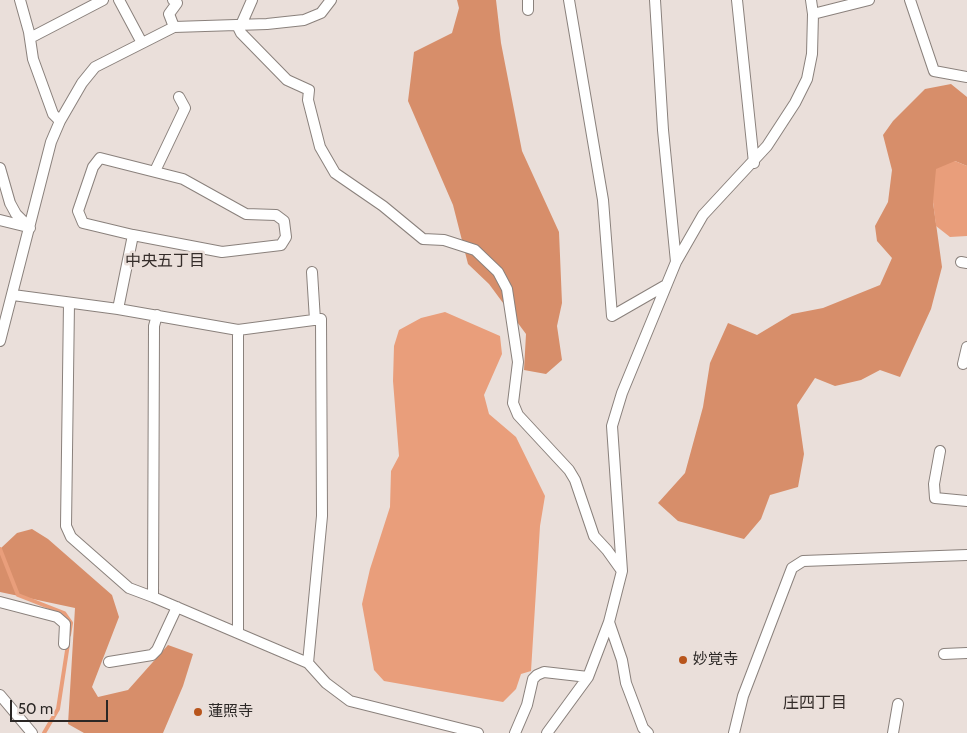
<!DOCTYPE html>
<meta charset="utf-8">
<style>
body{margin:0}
#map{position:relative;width:967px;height:733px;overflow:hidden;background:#eadfda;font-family:Cabin,sans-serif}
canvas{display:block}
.scale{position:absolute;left:10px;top:700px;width:98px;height:22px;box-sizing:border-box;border:2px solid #2b2725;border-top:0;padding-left:6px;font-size:15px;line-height:18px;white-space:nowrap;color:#2b2725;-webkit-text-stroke:4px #eadfda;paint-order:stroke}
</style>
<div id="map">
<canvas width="967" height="733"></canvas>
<div class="scale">50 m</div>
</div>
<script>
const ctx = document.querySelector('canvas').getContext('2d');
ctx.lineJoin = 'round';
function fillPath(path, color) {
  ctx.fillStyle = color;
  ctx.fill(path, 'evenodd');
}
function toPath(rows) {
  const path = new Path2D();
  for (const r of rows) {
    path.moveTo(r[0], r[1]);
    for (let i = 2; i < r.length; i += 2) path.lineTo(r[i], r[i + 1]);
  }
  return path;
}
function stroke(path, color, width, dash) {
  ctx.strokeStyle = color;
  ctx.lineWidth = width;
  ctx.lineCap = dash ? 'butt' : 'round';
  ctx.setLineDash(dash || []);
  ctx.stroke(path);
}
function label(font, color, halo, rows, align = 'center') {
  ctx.font = font + ' Cabin,"Noto Sans JP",sans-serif';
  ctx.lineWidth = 5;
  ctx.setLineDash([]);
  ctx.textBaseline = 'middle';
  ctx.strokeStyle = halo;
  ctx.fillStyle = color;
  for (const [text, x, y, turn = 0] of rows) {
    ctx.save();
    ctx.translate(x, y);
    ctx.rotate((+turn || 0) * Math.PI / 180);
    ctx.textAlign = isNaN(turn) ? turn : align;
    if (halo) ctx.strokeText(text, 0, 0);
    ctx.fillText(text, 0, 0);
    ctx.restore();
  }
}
fillPath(toPath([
 [457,0,496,0,501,43,522,151,559,232,562,303,557,326,562,360,546,374,524,370,526,334,489,284,468,264,453,205,408,101,414,52,452,33,459,8],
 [951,84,967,97,967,166,955,161,933,202,942,267,931,309,900,377,880,370,861,380,835,386,815,378,797,405,804,454,798,487,770,495,761,519,744,539,678,521,658,503,685,473,703,407,710,363,728,323,757,335,792,314,823,308,880,285,892,258,877,241,875,226,888,202,892,170,883,135,893,121,925,89],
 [32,529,48,539,112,595,119,617,92,687,98,697,128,690,168,645,193,654,183,686,163,733,84,733,68,724,75,608,0,592,0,549,17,533]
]), '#d78e6a');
fillPath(toPath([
 [955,161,967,166,967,236,950,237,936,226,933,202,936,169],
 [445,312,500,336,502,354,484,395,489,414,516,437,545,496,540,526,531,671,521,674,516,689,503,702,384,681,374,670,362,604,370,569,390,507,391,471,399,456,393,381,394,346,399,330,421,318]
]), '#e99e7b');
stroke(toPath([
 [0,549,18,595,64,613,71,623,69,635],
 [44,733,58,709,68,644]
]), '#e99e7b', 4);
const street = toPath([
 [20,0,29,32,33,59,53,114,60,121],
 [119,0,142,43],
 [173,0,177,3,169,14,174,27],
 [528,0,528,10],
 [569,0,603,200,612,316,666,285],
 [655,0,663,130,676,262],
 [737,0,754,163],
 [910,0,934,71,967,77],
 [813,14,869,0],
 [237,25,241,33,287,80,309,90,308,100,320,147,335,173,383,206,423,239,444,240,475,250,498,272,507,289,518,362,513,403,518,415,569,470,575,480,594,536,607,550,622,571],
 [241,25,252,0],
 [30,38,103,0],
 [0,168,10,203,16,214,30,228],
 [155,171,185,108,179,97],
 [0,220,28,227],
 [961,262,967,263],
 [312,272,315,320],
 [13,295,118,309,238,330,321,319,322,516,308,663],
 [69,303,66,526,71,537,129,588,153,597],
 [118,309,133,235,83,223,78,211,93,167,100,158,183,179,246,214,276,215,284,221,286,237,281,245,222,252,133,235],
 [157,315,154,326,153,597,308,663,326,683,350,701,478,733],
 [238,330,238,633],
 [0,341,51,142,60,121,82,83,95,67,174,27,267,24,304,20,321,13,331,0],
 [963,364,967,347],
 [940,451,934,484,935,498,967,501],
 [0,602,57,617,65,624,64,644],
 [609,622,622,660,626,683,643,728,648,733],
 [944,654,967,653],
 [109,662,152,655,157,650,177,607],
 [0,695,32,733],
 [515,733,527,705,533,679,537,675,544,672,588,677],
 [547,733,588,677,609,622,622,571,612,426,622,393,676,262,703,215,767,146,795,103,807,79,812,54,813,14,811,0],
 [734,733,743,696,792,568,803,561,967,555],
 [893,733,898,704]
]);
stroke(street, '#8a817c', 12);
stroke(street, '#fff', 10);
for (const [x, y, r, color] of [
 [683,660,5,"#b8551c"],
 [198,712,5,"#b8551c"]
]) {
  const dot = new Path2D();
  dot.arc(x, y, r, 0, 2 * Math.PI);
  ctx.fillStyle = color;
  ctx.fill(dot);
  stroke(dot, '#eadfda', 2);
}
label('15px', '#2b2725', '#eadfda', [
 ["妙覚寺",693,660],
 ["蓮照寺",208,712]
], 'left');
label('16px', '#352d2a', '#eadfda', [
 ["中央五丁目",165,261],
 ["庄四丁目",815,703]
]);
</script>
